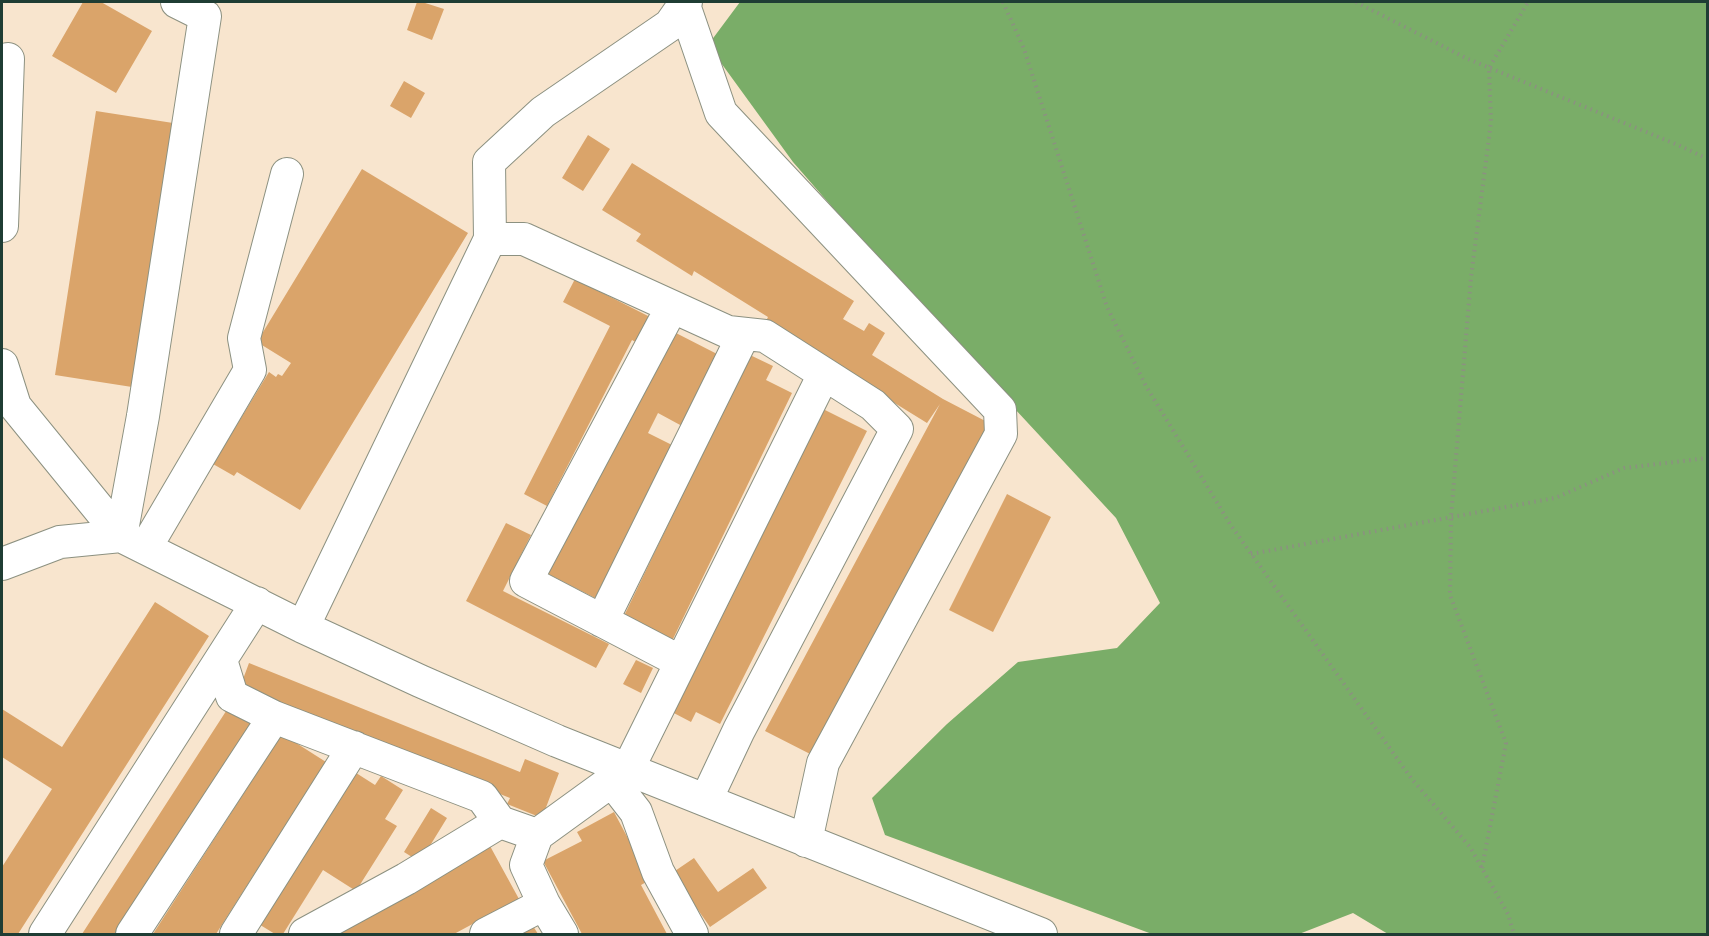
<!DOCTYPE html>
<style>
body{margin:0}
#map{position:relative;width:1709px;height:936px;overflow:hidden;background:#f8e5ce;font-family:Caveat,sans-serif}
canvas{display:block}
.frame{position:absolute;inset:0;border:3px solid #1f3d34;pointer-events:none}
</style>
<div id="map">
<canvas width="1709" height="936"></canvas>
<div class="frame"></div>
</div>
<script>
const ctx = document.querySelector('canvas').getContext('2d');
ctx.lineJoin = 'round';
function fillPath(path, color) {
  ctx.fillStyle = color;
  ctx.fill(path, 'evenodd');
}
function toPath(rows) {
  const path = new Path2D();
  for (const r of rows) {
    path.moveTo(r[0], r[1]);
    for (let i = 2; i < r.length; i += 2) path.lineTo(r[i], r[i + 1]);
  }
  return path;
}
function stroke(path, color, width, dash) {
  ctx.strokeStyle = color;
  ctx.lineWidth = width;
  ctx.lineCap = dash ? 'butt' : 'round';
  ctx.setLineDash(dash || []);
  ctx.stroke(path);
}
fillPath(toPath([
 [740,2,1707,2,1707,934,1388,934,1353,913,1299,934,1152,934,885,835,872,798,947,724,1018,662,1117,648,1160,603,1116,518,900,285,793,162,708,45]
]), '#7aad68');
fillPath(toPath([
 [83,2,101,2,152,31,116,93,52,56],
 [417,2,422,2,444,9,432,40,407,30],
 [404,81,425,93,411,118,390,106],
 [96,111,173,123,132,387,55,375],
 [588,135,610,149,583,191,562,178],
 [632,163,854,301,843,319,864,331,869,323,885,333,872,355,943,399,993,425,816,757,765,731,940,404,927,423,765,323,768,317,694,271,692,276,636,241,641,234,602,210],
 [362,169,468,233,300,510,237,472,234,476,213,464,269,372,276,377,278,374,282,376,291,363,257,342],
 [575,279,652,318,639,344,632,340,547,506,524,494,610,326,563,302],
 [674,332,719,355,682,426,658,413,648,433,674,446,595,598,548,574],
 [750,355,773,366,766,380,792,393,672,641,623,618],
 [821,408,867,431,720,724,696,712,691,722,670,711],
 [1007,494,1051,517,993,632,949,610],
 [506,523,531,535,503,591,609,644,596,668,466,601],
 [155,602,209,636,18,934,2,934,2,867,52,789,2,757,2,709,62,747],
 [636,660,653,668,641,693,623,684],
 [249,663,520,772,525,759,559,773,542,818,507,804,510,798,239,690],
 [230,705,254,719,116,934,82,934],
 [282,734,326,762,216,934,153,934],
 [353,771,375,785,381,776,403,790,385,819,397,826,356,891,323,870,283,934,275,934,257,923],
 [431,808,447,818,420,862,404,852],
 [614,812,650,880,641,885,667,934,582,934,543,861,582,841,577,832],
 [490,846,519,899,454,934,330,934],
 [694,858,718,892,753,868,767,888,710,927,672,873],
 [533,926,538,934,517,934]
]), '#daa46a');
const minor = toPath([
 [177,2,205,16,143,416,121,536,303,627,420,681,557,741,1041,934],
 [684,5,721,113,1000,410,1001,434,823,763,806,841],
 [2,226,8,59],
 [490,239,524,239,728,332,765,336,873,405,897,429,739,730,706,800],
 [672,307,526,581,681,662],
 [2,365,15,406,121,536],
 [146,547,250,370,244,338,287,174],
 [2,564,60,542,121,536],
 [602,621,744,334],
 [303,627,490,239,489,162,543,112,670,25,686,2],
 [274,717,482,797,500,822],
 [612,781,636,812,658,872,692,934],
 [544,904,562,934],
 [45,934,257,603],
 [132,934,274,717,232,696,221,660],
 [236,934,354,747],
 [305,934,406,879,500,822,537,835],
 [486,934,544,904,526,865,537,835,628,769,824,374]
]);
stroke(minor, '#8c9181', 34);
stroke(toPath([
 [1003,2,1024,49,1107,307,1146,386,1230,524,1411,778,1470,847,1508,914,1514,934],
 [1356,2,1468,59,1678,145,1708,159],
 [1251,554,1555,498,1624,468,1708,458],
 [1482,868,1506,743,1450,595,1451,517,1471,277,1491,122,1489,68,1528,2]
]), '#8c9181', 4, [1.5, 4.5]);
stroke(minor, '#fff', 32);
</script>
